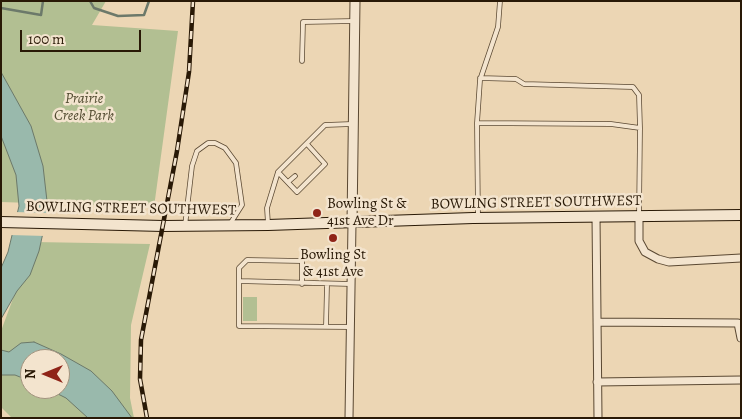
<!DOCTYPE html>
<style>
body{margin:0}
#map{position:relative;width:742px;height:419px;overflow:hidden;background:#ecd6b4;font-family:Alegreya,serif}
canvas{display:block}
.frame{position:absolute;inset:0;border:2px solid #291906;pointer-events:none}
.north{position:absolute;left:20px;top:349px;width:50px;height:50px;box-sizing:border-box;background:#f3e4ce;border:1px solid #a2937e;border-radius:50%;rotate:270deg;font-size:14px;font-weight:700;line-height:20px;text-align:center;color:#291906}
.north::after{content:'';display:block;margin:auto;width:18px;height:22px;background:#8f2418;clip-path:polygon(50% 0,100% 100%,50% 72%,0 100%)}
.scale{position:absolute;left:20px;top:30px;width:121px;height:22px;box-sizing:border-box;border:2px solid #291906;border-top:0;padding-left:6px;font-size:15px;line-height:18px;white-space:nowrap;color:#291906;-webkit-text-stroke:4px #f3e4ce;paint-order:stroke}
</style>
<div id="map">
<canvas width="742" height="419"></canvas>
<div class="frame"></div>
<div class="north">N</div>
<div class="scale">100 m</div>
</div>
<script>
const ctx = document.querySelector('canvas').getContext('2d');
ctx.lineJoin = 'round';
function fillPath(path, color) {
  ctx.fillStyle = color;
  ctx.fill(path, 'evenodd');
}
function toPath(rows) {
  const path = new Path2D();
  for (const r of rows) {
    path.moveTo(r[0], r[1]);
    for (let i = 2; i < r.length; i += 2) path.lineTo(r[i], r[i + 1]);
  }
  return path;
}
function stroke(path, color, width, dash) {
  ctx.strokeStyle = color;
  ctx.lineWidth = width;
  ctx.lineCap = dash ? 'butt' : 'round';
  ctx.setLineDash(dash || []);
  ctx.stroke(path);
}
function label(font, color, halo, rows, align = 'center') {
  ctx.font = font + ' Alegreya,serif';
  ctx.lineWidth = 5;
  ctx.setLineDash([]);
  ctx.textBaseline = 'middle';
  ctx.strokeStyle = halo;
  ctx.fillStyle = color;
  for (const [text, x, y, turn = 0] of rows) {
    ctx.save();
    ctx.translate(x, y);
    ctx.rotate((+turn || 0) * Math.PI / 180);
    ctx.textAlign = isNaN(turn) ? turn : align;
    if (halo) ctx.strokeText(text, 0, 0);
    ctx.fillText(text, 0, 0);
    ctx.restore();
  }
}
fillPath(toPath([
 [1,1,106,1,92,25,178,31,154,207,1,202],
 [34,242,150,244,131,325,130,398,134,418,12,418,1,407,1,331],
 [30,359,60,359,60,389,30,389],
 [243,297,257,297,257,321,243,321]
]), '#b2bf92');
const water = toPath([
 [1,72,31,126,43,166,48,210,39,251,30,275,17,291,1,319,1,268,8,252,19,206,16,175,1,136,1,72],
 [34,342,61,354,91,371,112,391,132,418,88,418,66,398,48,389,60,389,60,359,30,359,30,381,15,375,1,375,1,350,9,352,21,343,34,342]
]);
fillPath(water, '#99b9ac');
stroke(water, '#6c796a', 1);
fillPath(toPath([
 [15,212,50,213,45,236,10,235]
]), '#ecd6b4');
stroke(toPath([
 [90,1,94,8,118,16,144,15,149,1],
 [1,8,41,15,43,1]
]), '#6c796a', 2.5);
const service = toPath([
 [302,61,303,22,354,21],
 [480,78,516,79,524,84,633,87,639,95,640,128],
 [477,123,480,80,498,27,500,1],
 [278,172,297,192,325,164,307,144],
 [288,182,295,176],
 [478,217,477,123,611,124,640,128,639,216],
 [268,224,267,208,278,172,325,125,352,124],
 [185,226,192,166,197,151,208,143,215,143,225,148,236,163,242,205,230,224],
 [239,281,351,284],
 [302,284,302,261,247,260,239,268,239,326,350,327],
 [326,327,327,284]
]);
const minor = toPath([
 [596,216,598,418],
 [639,216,639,241,645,252,658,259,669,262,741,258],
 [597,322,738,323,741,338],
 [597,382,741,380],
 [349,418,352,223]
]);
const tertiary = toPath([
 [352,223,355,1]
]);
const secondary = toPath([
 [1,222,163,226,268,225,473,218,741,215]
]);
stroke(service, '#5a4832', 5.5);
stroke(minor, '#5a4832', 9);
stroke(tertiary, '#5a4832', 11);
stroke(secondary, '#291906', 12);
stroke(service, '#f3e4ce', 4);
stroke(minor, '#f3e4ce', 7);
stroke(tertiary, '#f3e4ce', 9);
stroke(secondary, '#f3e4ce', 10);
const rail = toPath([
 [147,418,140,379,141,340,177,151,189,72,193,1]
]);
stroke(rail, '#291906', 4.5);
stroke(rail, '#f3e4ce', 2.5, [8]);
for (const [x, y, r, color] of [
 [317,213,5,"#8f2418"],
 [333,238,5,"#8f2418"]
]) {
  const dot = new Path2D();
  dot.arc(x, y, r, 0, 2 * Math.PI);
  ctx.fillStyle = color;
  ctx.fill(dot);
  stroke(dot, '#f3e4ce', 2);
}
label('italic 15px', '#524b30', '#f3e4ce', [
 ["Prairie",84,99],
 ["Creek Park",84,116]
]);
label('15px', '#291906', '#f3e4ce', [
 ["BOWLING STREET SOUTHWEST",536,203,-1],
 ["BOWLING STREET SOUTHWEST",131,209,1]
]);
label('15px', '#291906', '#f3e4ce', [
 ["Bowling St &",327,204],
 ["41st Ave Dr",327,221],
 ["Bowling St",333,255,"center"],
 ["& 41st Ave",333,272,"center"]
], 'left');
</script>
